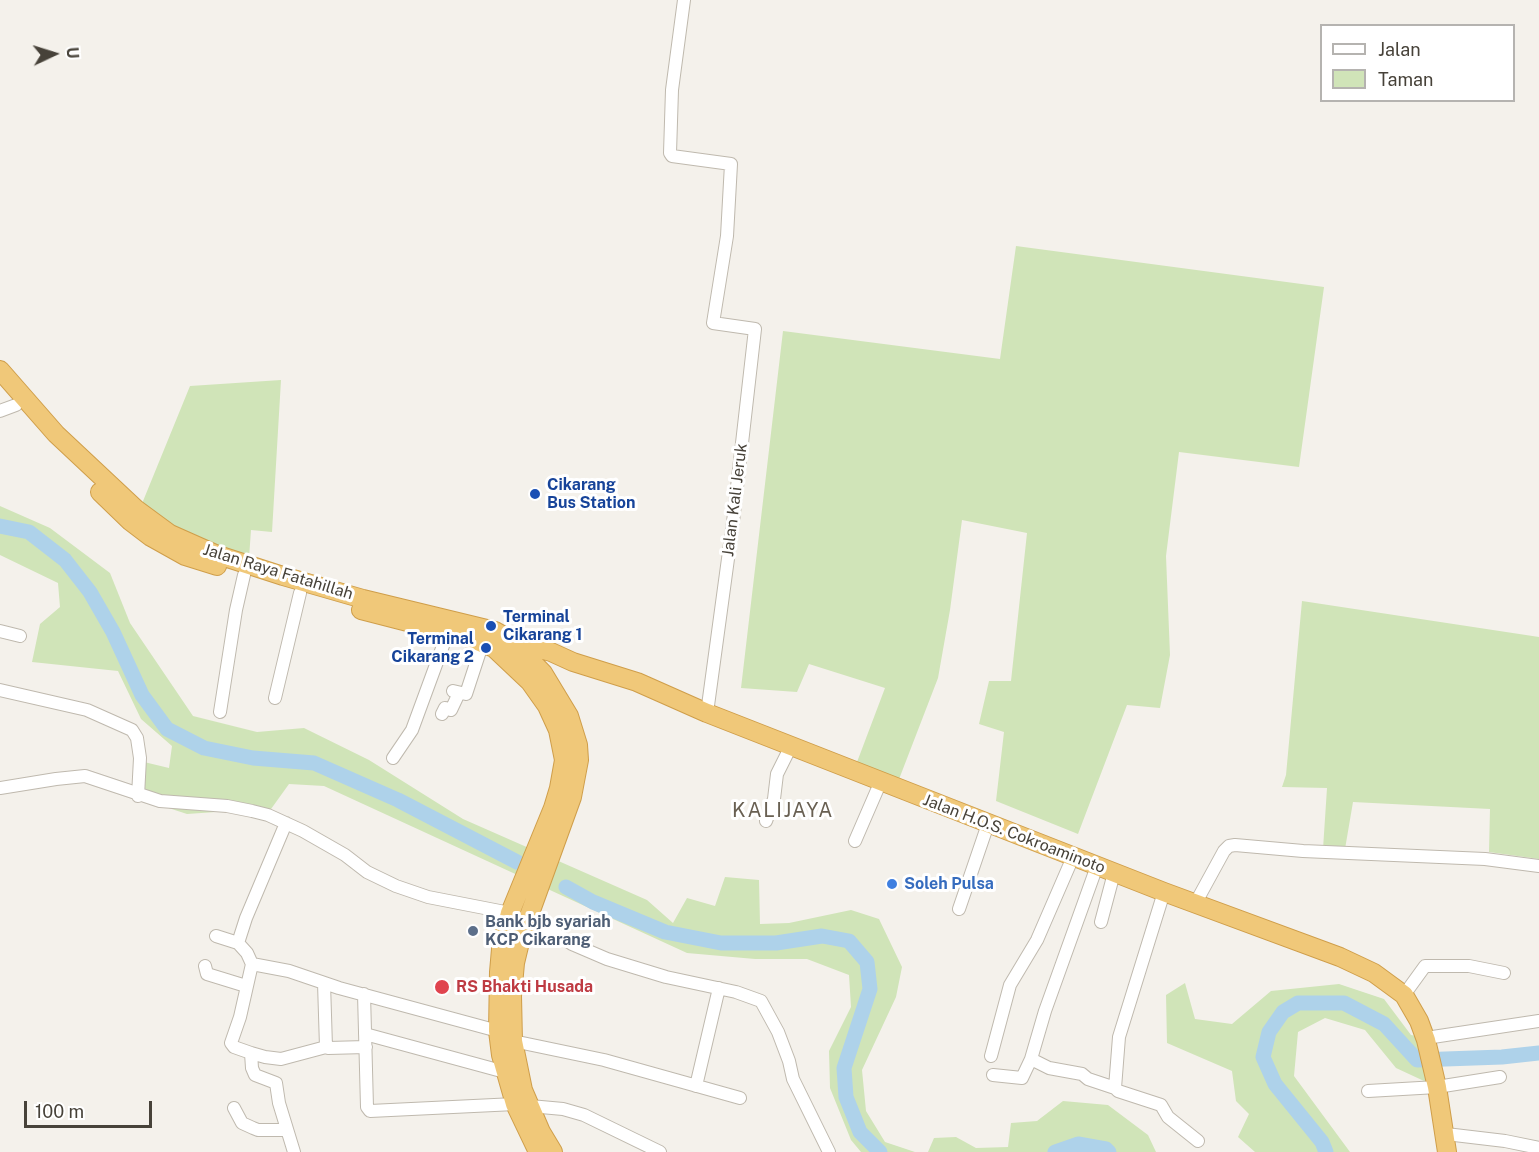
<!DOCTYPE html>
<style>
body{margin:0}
#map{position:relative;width:1539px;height:1152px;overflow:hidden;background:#f4f1eb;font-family:"Public Sans",sans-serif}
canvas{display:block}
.legend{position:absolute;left:1320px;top:24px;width:195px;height:78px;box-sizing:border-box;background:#fff;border:2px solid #b5b3b0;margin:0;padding:8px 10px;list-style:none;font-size:18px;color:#474239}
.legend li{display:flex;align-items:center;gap:12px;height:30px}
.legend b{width:30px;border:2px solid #b5b3b0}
.north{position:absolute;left:24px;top:24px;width:60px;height:60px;-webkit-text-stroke:4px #fff;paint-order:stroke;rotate:86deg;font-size:16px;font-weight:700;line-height:24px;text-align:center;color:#474239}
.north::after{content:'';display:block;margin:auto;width:21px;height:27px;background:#474239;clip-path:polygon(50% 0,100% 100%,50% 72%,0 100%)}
.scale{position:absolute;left:24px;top:1101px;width:128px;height:27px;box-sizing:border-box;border:3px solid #474239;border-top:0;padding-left:8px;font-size:18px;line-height:21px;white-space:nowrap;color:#474239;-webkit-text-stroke:4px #fff;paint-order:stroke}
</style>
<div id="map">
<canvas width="1539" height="1152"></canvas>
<ul class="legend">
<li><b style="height:8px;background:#fff"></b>Jalan</li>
<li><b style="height:16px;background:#d0e4b8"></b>Taman</li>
</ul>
<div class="north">U</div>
<div class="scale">100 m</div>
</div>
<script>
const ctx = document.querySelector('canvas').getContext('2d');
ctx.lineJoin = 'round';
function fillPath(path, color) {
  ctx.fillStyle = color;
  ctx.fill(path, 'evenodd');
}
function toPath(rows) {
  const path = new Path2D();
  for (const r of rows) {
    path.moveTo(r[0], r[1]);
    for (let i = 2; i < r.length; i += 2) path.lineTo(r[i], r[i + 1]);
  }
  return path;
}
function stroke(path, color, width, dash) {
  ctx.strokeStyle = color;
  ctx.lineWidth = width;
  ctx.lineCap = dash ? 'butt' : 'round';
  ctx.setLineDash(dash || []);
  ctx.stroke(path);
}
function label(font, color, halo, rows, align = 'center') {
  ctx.font = font + ' "Public Sans",sans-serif';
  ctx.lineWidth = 6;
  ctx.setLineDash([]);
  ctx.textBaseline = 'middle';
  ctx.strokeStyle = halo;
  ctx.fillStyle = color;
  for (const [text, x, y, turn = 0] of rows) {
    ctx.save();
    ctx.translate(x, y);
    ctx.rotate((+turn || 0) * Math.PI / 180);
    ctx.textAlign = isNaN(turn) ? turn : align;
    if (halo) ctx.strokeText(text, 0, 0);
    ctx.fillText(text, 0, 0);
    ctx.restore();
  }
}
fillPath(toPath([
 [1016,246,1324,287,1299,467,1179,452,1166,556,1170,655,1160,708,1127,705,1078,834,996,801,1004,732,979,724,989,681,1011,681,1027,533,962,520,950,610,938,678,896,787,854,770,885,688,809,664,797,692,741,688,783,331,1000,359],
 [281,380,272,532,251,530,249,558,190,537,141,506,190,386],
 [0,506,50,528,110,573,130,623,193,716,257,732,304,728,369,760,463,819,647,900,673,923,687,898,715,906,725,877,759,880,760,924,789,923,851,910,879,919,902,967,896,997,862,1070,866,1111,885,1142,915,1152,861,1152,851,1140,830,1088,829,1051,851,1007,849,975,807,959,755,959,687,953,539,885,498,1031,524,878,324,786,289,784,266,816,230,811,187,814,141,799,144,762,169,768,172,746,141,719,118,671,32,662,40,624,60,607,58,583,0,555],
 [1302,601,1539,637,1539,859,1489,852,1490,809,1353,802,1345,849,1323,849,1327,788,1282,787,1286,775],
 [1185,983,1195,1019,1232,1024,1271,991,1339,984,1384,999,1411,1035,1426,1038,1437,1087,1396,1068,1365,1030,1325,1018,1298,1032,1294,1076,1350,1152,1255,1152,1238,1137,1249,1114,1236,1101,1232,1071,1167,1043,1166,995],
 [1063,1101,1108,1105,1148,1135,1156,1152,928,1152,934,1138,956,1137,976,1148,1008,1147,1011,1123,1037,1121]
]), '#d0e4b8');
stroke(toPath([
 [0,526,29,532,65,560,90,592,113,632,142,695,167,729,204,748,253,758,314,763,398,800,517,862],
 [566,887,593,902,665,932,721,943,776,943,822,936,849,941,867,962,870,989,844,1068,846,1097,860,1132,880,1152],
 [1055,1152,1078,1144,1106,1149,1109,1152],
 [1326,1152,1322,1142,1275,1084,1263,1057,1269,1032,1283,1012,1298,1003,1344,1003,1384,1024,1417,1060,1502,1057,1539,1053]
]), '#aed2ea', 15);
const minor = toPath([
 [684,0,672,90,670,153,672,156,731,164,727,236,713,323,755,329,733,522,707,713],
 [0,411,16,405],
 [0,631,20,636],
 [0,690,87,710,132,730,137,738,140,758,138,796],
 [453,691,466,694,483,642],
 [275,698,300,593],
 [220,712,236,610,244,575],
 [442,714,445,708,451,710,459,693],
 [393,758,412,730,448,632],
 [0,788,56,779,85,776,160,801,227,806,252,811,268,815,303,831,345,855,367,872,396,886,428,897,510,913],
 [766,821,774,799,777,774,791,746],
 [286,823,246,918,238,943,247,953,252,964,240,1017,231,1043,234,1047,251,1053,252,1068,255,1075,276,1083,279,1103,294,1152],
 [855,841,881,781],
 [1097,866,1045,1011,1031,1059,1049,1068,1082,1074,1088,1079,1115,1088],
 [1164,892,1119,1037,1115,1088,1118,1091,1161,1105,1168,1117,1198,1141],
 [1195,904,1224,851,1229,846,1235,845,1303,851,1485,859,1539,866],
 [959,909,988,824],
 [528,916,572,944,607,959,666,977,736,992,761,1001,778,1032,789,1061,793,1079,829,1152],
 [1101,922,1114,873],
 [216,936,238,943],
 [252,964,289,971,339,988,498,1031],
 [205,966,207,974,246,986],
 [324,983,326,1047,328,1048,366,1047],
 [364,994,367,1107,370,1111,515,1104],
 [1404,995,1425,966,1469,966,1504,973],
 [365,1034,505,1072],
 [1426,1038,1539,1021],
 [513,1041,604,1060,740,1098],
 [251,1053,265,1057,281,1059,326,1047],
 [991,1056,1010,985,1037,940,1073,857],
 [993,1075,1022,1078,1031,1059],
 [696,1086,719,988],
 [1368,1091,1437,1087,1500,1077],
 [530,1106,563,1109,584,1115,660,1152],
 [234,1108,242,1123,253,1128,258,1130,287,1130],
 [1446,1134,1505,1141,1539,1148]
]);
const highway = toPath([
 [0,370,56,434,136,509,170,534,215,554,283,576,363,599,495,631,511,640,543,673,569,716,578,745,579,760,572,797,521,938,515,963,512,996,513,1041,523,1090,541,1132,553,1152],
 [100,492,130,521,151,537,185,556,217,566],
 [361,610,470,638,494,648,530,682,547,706,558,730,564,760,559,788,553,808,510,913,501,949,499,972,498,1031,501,1055,515,1104,538,1152],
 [513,641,551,652,573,662,637,682,707,713,896,787,1164,892,1340,957,1374,973,1404,995,1419,1021,1426,1040,1437,1087,1447,1152]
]);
stroke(minor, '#bfb9ae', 14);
stroke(highway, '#cf9e4a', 20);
stroke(minor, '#fff', 12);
stroke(highway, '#f0c879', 18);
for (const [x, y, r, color] of [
 [535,494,6,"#1a4fb4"],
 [491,626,6,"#1a4fb4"],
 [486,648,6,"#1a4fb4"],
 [892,884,6,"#3f7fe0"],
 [473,931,6,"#5c6f8a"],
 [442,987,8,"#e0444e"]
]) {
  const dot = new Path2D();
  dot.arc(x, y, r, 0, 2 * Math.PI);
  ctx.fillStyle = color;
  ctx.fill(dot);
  stroke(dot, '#fff', 2);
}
label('bold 16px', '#164399', '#fff', [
 ["Cikarang",547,485],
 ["Bus Station",547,503],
 ["Terminal",503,617],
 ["Cikarang 1",503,635],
 ["Terminal",474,639,"right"],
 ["Cikarang 2",474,657,"right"]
], 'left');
label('16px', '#474239', '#fff', [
 ["Jalan Kali Jeruk",735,500,-83],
 ["Jalan Raya Fatahillah",278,572,17],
 ["Jalan H.O.S. Cokroaminoto",1014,834,21]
]);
label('bold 16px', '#366cbe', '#fff', [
 ["Soleh Pulsa",904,884]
], 'left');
label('bold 16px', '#4e5e75', '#fff', [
 ["Bank bjb syariah",485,922],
 ["KCP Cikarang",485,940]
], 'left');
label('bold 16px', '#be3a42', '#fff', [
 ["RS Bhakti Husada",456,987]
], 'left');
ctx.letterSpacing = '1.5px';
label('20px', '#696052', '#fff', [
 ["KALIJAYA",783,811]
]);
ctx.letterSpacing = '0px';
</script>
